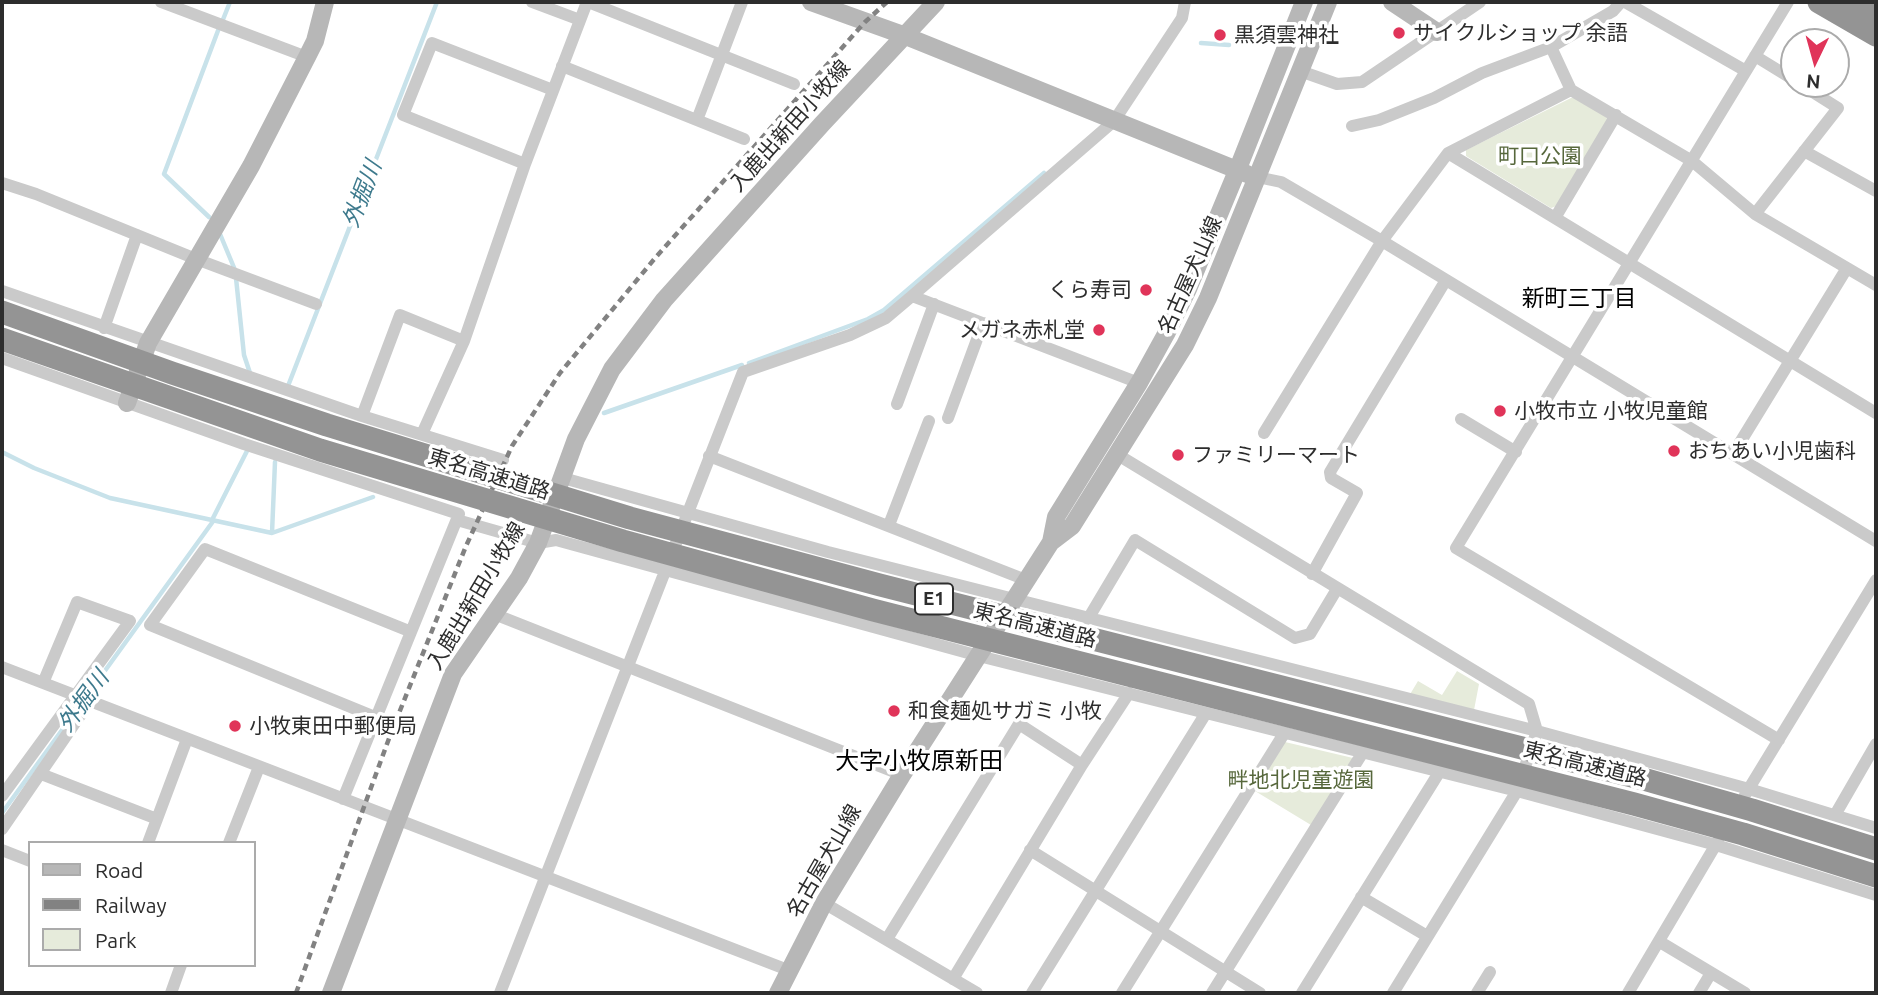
<!DOCTYPE html>
<meta charset="utf-8">
<style>
body{margin:0}
#map{position:relative;width:1878px;height:995px;overflow:hidden;background:#fff;font-family:Ubuntu,sans-serif}
canvas{display:block}
.frame{position:absolute;inset:0;border:4px solid #2d2d2d;pointer-events:none}
.legend{position:absolute;left:28px;top:841px;width:228px;height:126px;box-sizing:border-box;background:#fff;border:2px solid #ababab;margin:0;padding:9px 12px;list-style:none;font-size:21px;color:#2d2d2d}
.legend li{display:flex;align-items:center;gap:14px;height:35px}
.legend b{width:35px;border:2px solid #ababab}
.north{position:absolute;left:1780px;top:28px;width:70px;height:70px;box-sizing:border-box;background:#fff;border:2px solid #ababab;border-radius:50%;rotate:185deg;font-size:19px;font-weight:700;line-height:28px;text-align:center;color:#2d2d2d}
.north::after{content:'';display:block;margin:auto;width:24px;height:32px;background:#e03459;clip-path:polygon(50% 0,100% 100%,50% 72%,0 100%)}
</style>
<div id="map">
<canvas width="1878" height="995"></canvas>
<div class="frame"></div>
<ul class="legend">
<li><b style="height:9px;background:#b7b7b7"></b>Road</li>
<li><b style="height:9px;background:#828282"></b>Railway</li>
<li><b style="height:19px;background:#e6ebdb"></b>Park</li>
</ul>
<div class="north">N</div>
</div>
<script>
const ctx = document.querySelector('canvas').getContext('2d');
ctx.lineJoin = 'round';
function fillPath(path, color) {
  ctx.fillStyle = color;
  ctx.fill(path, 'evenodd');
}
function toPath(rows) {
  const path = new Path2D();
  for (const r of rows) {
    path.moveTo(r[0], r[1]);
    for (let i = 2; i < r.length; i += 2) path.lineTo(r[i], r[i + 1]);
  }
  return path;
}
function stroke(path, color, width, dash) {
  ctx.strokeStyle = color;
  ctx.lineWidth = width;
  ctx.lineCap = dash ? 'butt' : 'round';
  ctx.setLineDash(dash || []);
  ctx.stroke(path);
}
function label(font, color, halo, rows, align = 'center') {
  ctx.font = font + ' Ubuntu,"Noto Sans JP",sans-serif';
  ctx.lineWidth = 7;
  ctx.setLineDash([]);
  ctx.textBaseline = 'middle';
  ctx.strokeStyle = halo;
  ctx.fillStyle = color;
  for (const [text, x, y, turn = 0] of rows) {
    ctx.save();
    ctx.translate(x, y);
    ctx.rotate((+turn || 0) * Math.PI / 180);
    ctx.textAlign = isNaN(turn) ? turn : align;
    if (halo) ctx.strokeText(text, 0, 0);
    ctx.fillText(text, 0, 0);
    ctx.restore();
  }
}
fillPath(toPath([
 [1571,98,1578,98,1606,116,1608,122,1557,206,1551,208,1466,156,1466,150],
 [1457,671,1479,684,1474,710,1409,696,1418,681,1442,695],
 [1285,742,1353,758,1311,825,1255,791]
]), '#e6ebdb');
stroke(toPath([
 [222,22,230,2],
 [1201,43,1229,45],
 [209,217,164,174,219,28],
 [220,234,235,270],
 [236,278,244,355,250,373],
 [749,363,868,319,884,310,1044,173],
 [288,386,437,2],
 [604,413,742,365],
 [2,452,34,468,110,498,272,533,373,497],
 [212,520,247,451],
 [272,533,275,462],
 [2,813,214,520]
]), '#c8e2ea', 4.5);
stroke(toPath([
 [161,2,307,57],
 [532,2,580,20],
 [588,2,794,84],
 [1625,2,1746,71],
 [1755,56,1794,80],
 [562,66,744,139],
 [1300,71,1337,84,1362,82,1480,2],
 [1571,90,1551,47,1613,11,1621,2],
 [697,120,742,2],
 [1352,126,1379,120,1434,98,1482,73,1551,47],
 [1804,151,1876,191],
 [1448,153,1876,413],
 [525,164,403,115,432,43,553,90],
 [1257,177,1281,182,1382,241,1876,541],
 [2,183,36,194,196,259,316,304],
 [1755,214,1838,108,1800,84],
 [1555,218,1616,115],
 [2,291,362,416,503,460],
 [912,296,1139,383],
 [104,328,137,235],
 [2,358,244,444,459,514,343,799],
 [897,404,934,304],
 [362,416,400,315,464,341],
 [948,418,983,323],
 [1461,419,1516,452],
 [1264,433,1382,241,1448,153,1571,90,1692,161,1755,214,1876,285],
 [422,434,464,341,525,164,587,2],
 [1733,454,1847,268],
 [1118,455,1529,704,1537,731,1517,791,1393,993],
 [709,456,1026,580],
 [563,478,828,552,1537,731,1749,789,1876,828],
 [457,520,538,543,556,540,979,656,1517,791,1716,845,1876,895],
 [889,525,929,421],
 [1312,574,1357,493,1331,478,1330,472,1446,280],
 [494,614,902,775],
 [1088,619,1135,540,1295,638,1310,634,1337,589],
 [2,667,788,970],
 [375,717,150,625,205,549,409,631],
 [1779,740,1456,548,1788,2],
 [41,774,157,819],
 [1745,795,1876,580],
 [2,796,130,621,77,602,43,683],
 [1835,815,1876,744],
 [2,829,90,701],
 [148,843,187,739],
 [229,843,259,767],
 [2,850,30,861],
 [1030,850,1260,993],
 [1361,897,1427,936],
 [824,903,977,993],
 [887,939,1019,724,1082,765],
 [1660,942,1745,993],
 [953,979,1082,765,1129,693],
 [171,993,181,965],
 [500,993,743,372,850,335,886,318,912,296,1114,121,1182,18,1185,2],
 [1032,993,1206,713],
 [1122,993,1285,732],
 [1212,993,1363,752],
 [1302,993,1440,771],
 [1477,993,1490,972],
 [1628,993,1718,841],
 [1699,993,1711,973]
]), '#cacaca', 12);
stroke(toPath([
 [811,2,903,35,1247,174],
 [1392,2,1437,32],
 [127,403,148,343,251,166,307,57,315,41,325,2],
 [1051,542,1072,526,1185,345,1208,298,1328,2],
 [331,993,453,674,519,578,538,543,576,439,612,369,664,300,822,124,936,2],
 [778,993,824,903,902,775,1051,542,1056,517,1139,383,1166,334,1188,289,1237,171,1304,2]
]), '#b7b7b7', 18);
stroke(toPath([
 [1819,2,1876,35],
 [1853,2,1876,15]
]), '#949494', 23);
stroke(toPath([
 [296,993,391,733,466,546,512,446,560,373,656,257,865,22,887,2]
]), '#828282', 4.5, [7, 5]);
stroke(toPath([
 [2,312,172,373,327,425,630,518,880,585,1640,778,1752,810,1876,849],
 [2,339,320,450,623,541,873,610,1634,804,1743,834,1876,876]
]), '#949494', 23);
for (const [x, y, r, color] of [
 [1399,33,7,"#e03459"],
 [1220,35,7,"#e03459"],
 [1146,290,7,"#e03459"],
 [1099,330,7,"#e03459"],
 [1500,411,7,"#e03459"],
 [1674,451,7,"#e03459"],
 [1178,455,7,"#e03459"],
 [894,711,7,"#e03459"],
 [235,726,7,"#e03459"]
]) {
  const dot = new Path2D();
  dot.arc(x, y, r, 0, 2 * Math.PI);
  ctx.fillStyle = color;
  ctx.fill(dot);
  stroke(dot, '#fff', 2.5);
}
for (const [x, y, w] of [
 [934,599,38]
]) {
  const box = new Path2D();
  box.roundRect(x - w / 2, y - 15.5, w, 31, 5);
  ctx.fillStyle = '#fff';
  ctx.fill(box);
  stroke(box, '#2d2d2d', 2);
}
label('bold 19px', '#2d2d2d', null, [
 ["E1",934,599]
]);
label('21px', '#2d2d2d', '#fff', [
 ["サイクルショップ 余語",1413,33],
 ["黒須雲神社",1234,35],
 ["くら寿司",1132,290,"right"],
 ["メガネ赤札堂",1085,330,"right"],
 ["小牧市立 小牧児童館",1514,411],
 ["おちあい小児歯科",1688,451],
 ["ファミリーマート",1192,455],
 ["和食麺処サガミ 小牧",908,711],
 ["小牧東田中郵便局",249,726]
], 'left');
label('21px', '#2d2d2d', '#fff', [
 ["入鹿出新田小牧線",790,126,-48],
 ["名古屋犬山線",1190,275,-66],
 ["東名高速道路",489,474,17],
 ["入鹿出新田小牧線",476,596,-59],
 ["東名高速道路",1035,625,14],
 ["東名高速道路",1585,764,14],
 ["名古屋犬山線",824,861,-60]
]);
label('21px', '#57683c', '#fff', [
 ["町口公園",1540,156],
 ["畔地北児童遊園",1301,780]
]);
label('italic 23px', '#3e7a8d', '#fff', [
 ["外掘川",362,194,-69],
 ["外掘川",83,701,-54]
]);
label('23px', '#000', '#fff', [
 ["新町三丁目",1579,298]
]);
label('24px', '#000', '#fff', [
 ["大字小牧原新田",919,761]
]);
</script>
